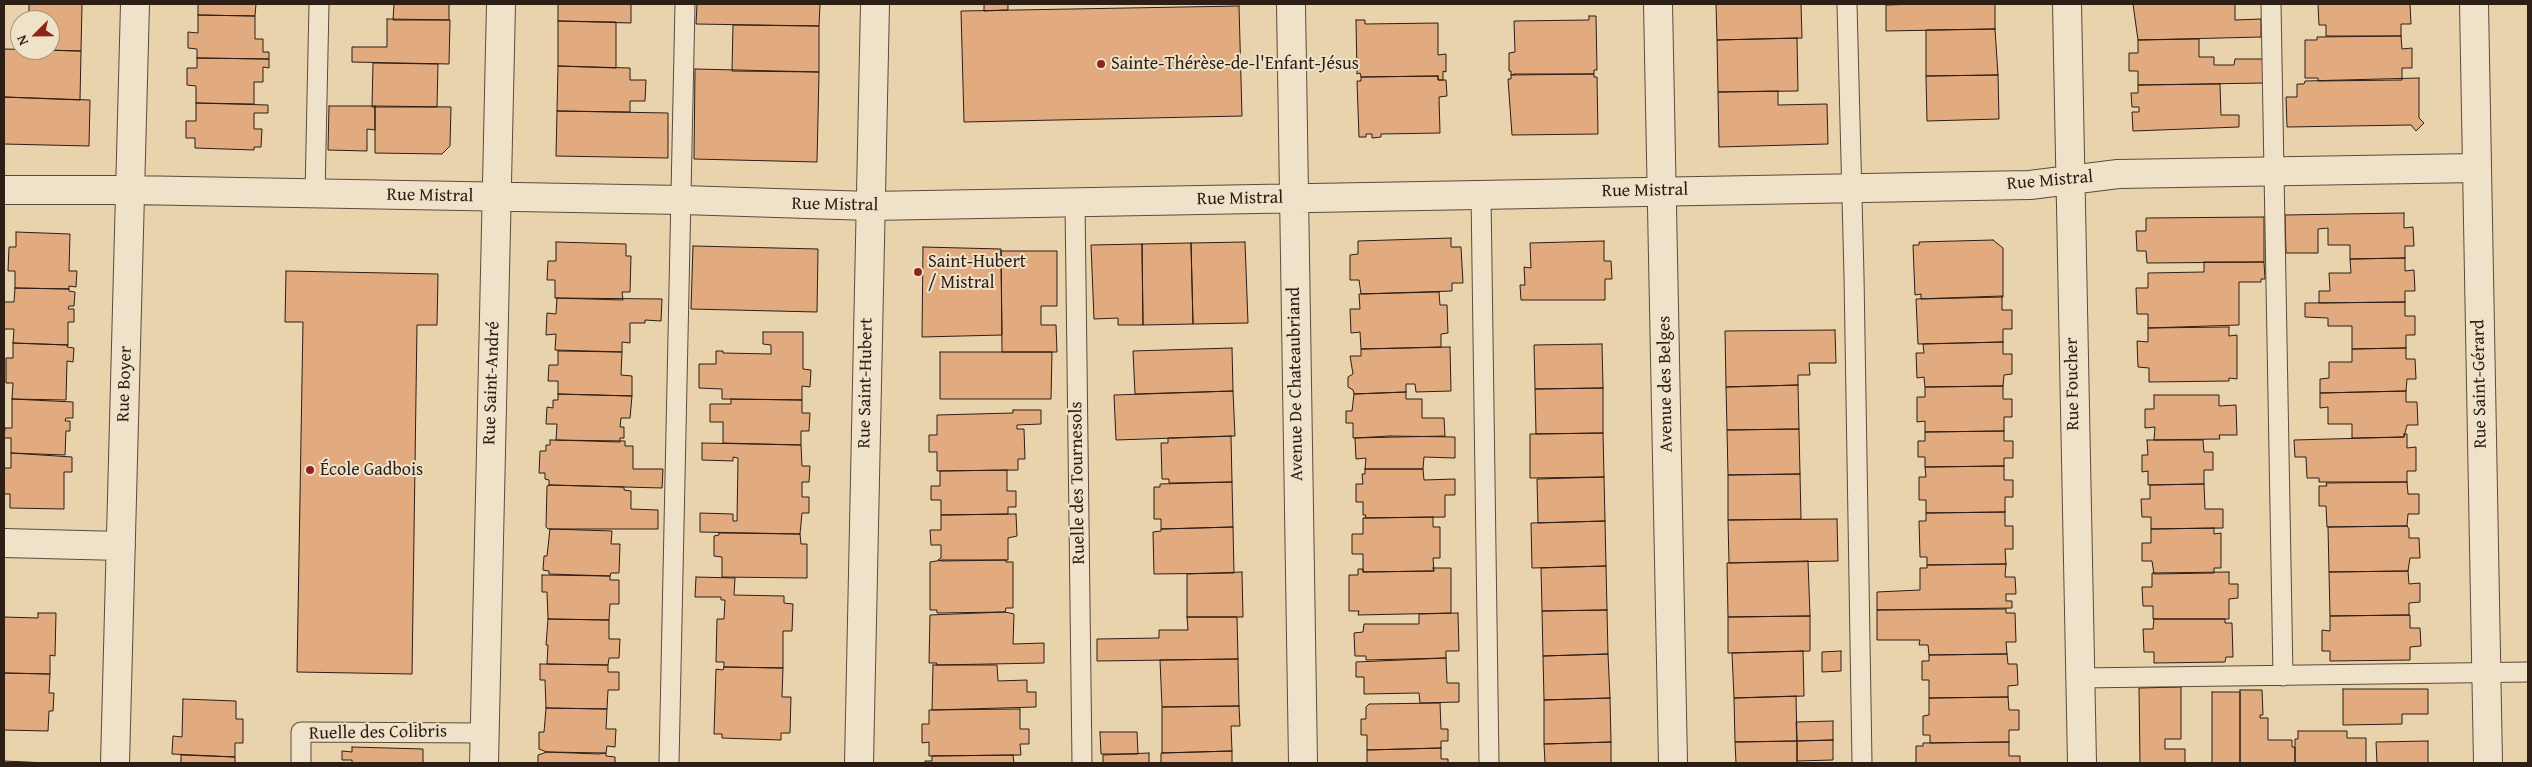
<!DOCTYPE html>
<meta charset="utf-8">
<style>
body{margin:0}
#map{position:relative;width:2532px;height:767px;overflow:hidden;background:#e8d3ac;font-family:"Gentium Book Plus",serif}
canvas{display:block}
.frame{position:absolute;inset:0;border:5px solid #2d1e16;pointer-events:none}
.north{position:absolute;left:10px;top:10px;width:50px;height:50px;box-sizing:border-box;background:#f0e2c9;border:1px solid #a29481;border-radius:50%;rotate:247deg;font-size:14px;font-weight:700;line-height:20px;text-align:center;color:#2d1e16}
.north::after{content:'';display:block;margin:auto;width:18px;height:22px;background:#8f2418;clip-path:polygon(50% 0,100% 100%,50% 72%,0 100%)}
</style>
<div id="map">
<canvas width="2532" height="767"></canvas>
<div class="frame"></div>
<div class="north">N</div>
</div>
<script>
const ctx = document.querySelector('canvas').getContext('2d');
ctx.lineJoin = 'round';
function fillPath(path, color) {
  ctx.fillStyle = color;
  ctx.fill(path, 'evenodd');
}
function toPath(rows) {
  const path = new Path2D();
  for (const r of rows) {
    path.moveTo(r[0], r[1]);
    for (let i = 2; i < r.length; i += 2) path.lineTo(r[i], r[i + 1]);
  }
  return path;
}
function stroke(path, color, width, dash) {
  ctx.strokeStyle = color;
  ctx.lineWidth = width;
  ctx.lineCap = dash ? 'butt' : 'round';
  ctx.setLineDash(dash || []);
  ctx.stroke(path);
}
function label(font, color, halo, rows, align = 'center') {
  ctx.font = font + ' "Gentium Book Plus",serif';
  ctx.lineWidth = 4;
  ctx.setLineDash([]);
  ctx.textBaseline = 'middle';
  ctx.strokeStyle = halo;
  ctx.fillStyle = color;
  for (const [text, x, y, turn = 0] of rows) {
    ctx.save();
    ctx.translate(x, y);
    ctx.rotate((+turn || 0) * Math.PI / 180);
    ctx.textAlign = isNaN(turn) ? turn : align;
    if (halo) ctx.strokeText(text, 0, 0);
    ctx.fillText(text, 0, 0);
    ctx.restore();
  }
}
const building = toPath([
 [29,4,82,4,81,51,45,50,50,50,50,20,29,20,29,4],
 [198,4,256,4,255,16,198,15,198,4],
 [394,4,449,4,449,20,393,20,394,4],
 [558,4,631,4,631,23,558,21,558,4],
 [697,4,820,4,819,26,696,24,697,4],
 [984,4,1008,4,1008,10,984,11,984,4],
 [1716,4,1801,4,1802,38,1717,40,1716,4],
 [1916,4,1995,4,1995,29,1886,31,1886,5,1916,4],
 [2133,4,2235,4,2235,20,2261,19,2261,37,2138,40,2133,4],
 [2318,4,2410,4,2411,24,2401,24,2401,36,2326,36,2326,25,2319,25,2318,4],
 [1239,6,1242,116,964,122,961,11,1239,6],
 [198,15,255,16,255,39,263,39,263,52,269,52,269,59,197,58,197,49,188,48,188,32,198,33,198,15],
 [1589,16,1596,16,1597,70,1594,70,1594,74,1511,75,1511,71,1509,71,1509,53,1515,52,1514,21,1589,20,1589,16],
 [387,19,450,20,449,64,352,62,352,47,387,47,387,19],
 [1356,20,1365,20,1365,24,1438,23,1438,55,1446,54,1446,72,1443,71,1443,80,1438,80,1438,76,1361,77,1360,73,1357,74,1356,20],
 [558,21,616,22,616,68,558,66,558,21],
 [733,25,819,26,819,72,732,71,733,25],
 [1995,29,1998,75,1926,76,1926,30,1995,29],
 [2401,36,2402,49,2412,48,2412,68,2402,68,2402,80,2318,81,2318,78,2305,78,2305,40,2317,40,2317,37,2401,36],
 [1797,38,1798,91,1718,92,1717,40,1797,38],
 [2199,39,2199,57,2214,57,2214,65,2234,65,2235,59,2263,59,2264,83,2138,85,2138,71,2129,71,2129,53,2138,53,2138,40,2199,39],
 [4,49,81,51,80,100,4,97,4,49],
 [197,58,269,59,269,68,263,67,263,82,254,82,254,104,196,103,196,86,187,85,187,68,197,68,197,58],
 [373,63,438,64,437,107,372,107,373,63],
 [558,66,630,68,630,80,646,80,645,101,630,101,630,112,557,111,558,66],
 [695,69,819,72,817,162,694,159,695,69],
 [1515,74,1594,74,1594,77,1597,77,1598,134,1512,135,1508,79,1511,79,1511,75,1515,74],
 [1998,75,1999,119,1927,121,1926,76,1998,75],
 [1438,76,1438,80,1446,80,1447,96,1439,97,1440,133,1381,134,1381,137,1372,138,1372,134,1366,134,1366,137,1359,137,1357,81,1361,81,1361,77,1438,76],
 [2419,78,2419,118,2424,123,2416,131,2411,125,2287,127,2286,97,2297,97,2297,84,2304,84,2305,81,2419,78],
 [2220,84,2221,115,2239,115,2239,127,2133,131,2132,112,2139,112,2139,107,2132,107,2131,93,2138,93,2138,85,2220,84],
 [1778,91,1778,105,1827,104,1828,144,1719,147,1718,92,1778,91],
 [4,97,90,100,89,146,4,144,4,97],
 [196,103,268,105,268,113,254,113,254,129,262,129,261,147,254,147,254,150,195,148,195,138,186,138,186,121,196,121,196,103],
 [329,106,375,106,375,130,367,129,367,151,328,150,329,106],
 [375,106,451,107,450,146,442,154,375,153,375,106],
 [557,111,668,113,668,158,556,156,557,111],
 [2404,213,2404,228,2413,227,2414,246,2405,246,2405,258,2350,259,2350,245,2328,245,2328,228,2318,229,2318,253,2286,253,2285,215,2404,213],
 [2264,217,2264,262,2147,263,2146,251,2137,251,2136,231,2146,231,2146,218,2264,217],
 [16,232,70,234,69,271,77,271,76,287,69,286,69,289,15,288,15,271,8,271,9,247,16,247,16,232],
 [1451,238,1451,247,1461,247,1463,283,1452,283,1452,291,1361,294,1359,280,1350,280,1350,255,1358,254,1358,241,1451,238],
 [1993,240,2003,248,2003,297,1921,299,1921,294,1915,295,1913,245,1919,245,1919,242,1993,240],
 [1604,241,1604,261,1611,261,1612,279,1605,279,1605,300,1521,300,1520,285,1525,285,1524,267,1531,268,1530,243,1604,241],
 [556,242,626,244,626,256,631,256,630,292,622,292,623,300,555,298,555,280,547,280,548,261,556,261,556,242],
 [1245,242,1248,323,1193,324,1191,243,1245,242],
 [1191,243,1193,324,1143,325,1142,244,1191,243],
 [1142,244,1143,325,1118,325,1118,318,1094,319,1091,245,1142,244],
 [693,246,818,249,817,312,691,309,693,246],
 [923,247,1001,249,1002,335,922,337,923,247],
 [1001,251,1057,251,1057,306,1041,306,1041,325,1056,325,1057,352,1002,352,1001,251],
 [2405,258,2405,271,2414,270,2415,291,2405,291,2405,302,2319,303,2319,291,2330,291,2329,273,2351,273,2350,259,2405,258],
 [2204,262,2264,262,2265,279,2261,279,2261,282,2239,282,2239,325,2148,328,2148,314,2137,314,2136,288,2148,288,2148,273,2204,272,2204,262],
 [286,271,438,274,437,325,417,325,412,674,297,672,303,322,285,322,286,271],
 [15,288,69,289,69,291,75,292,74,306,69,306,68,309,74,309,74,322,68,322,68,345,13,343,14,329,4,329,4,302,14,302,15,288],
 [1439,292,1440,305,1447,305,1448,333,1441,334,1441,347,1361,349,1360,332,1351,333,1350,309,1360,309,1359,294,1439,292],
 [2002,296,2002,310,2012,310,2012,329,2003,329,2003,342,1918,344,1916,299,2002,296],
 [557,298,662,299,661,321,645,320,645,323,630,323,630,343,622,342,622,352,555,350,556,334,546,335,547,313,556,314,557,298],
 [2405,302,2405,316,2415,316,2415,335,2406,335,2406,348,2404,348,2352,349,2352,326,2328,326,2328,318,2305,317,2305,303,2405,302],
 [2229,327,2229,336,2237,335,2237,379,2229,378,2229,381,2149,382,2149,368,2138,367,2137,341,2148,342,2148,328,2229,327],
 [1835,330,1836,363,1809,363,1810,375,1798,375,1798,385,1726,387,1725,331,1835,330],
 [763,332,803,332,803,369,811,370,810,387,802,386,802,400,722,399,722,389,699,388,699,364,716,364,716,351,723,351,723,353,771,354,771,345,763,344,763,332],
 [2003,342,2003,354,2012,354,2012,374,2004,375,2003,386,1925,387,1924,377,1917,378,1916,353,1924,353,1923,344,2003,342],
 [13,343,68,345,67,347,74,348,73,362,67,361,66,400,12,399,13,383,6,383,6,358,13,358,13,343],
 [1602,344,1603,388,1535,389,1534,345,1602,344],
 [1450,347,1451,391,1416,392,1415,384,1406,384,1406,392,1354,394,1353,390,1348,387,1348,377,1353,374,1350,356,1361,356,1361,349,1450,347],
 [1232,348,1233,391,1135,394,1133,351,1232,348],
 [2406,348,2406,359,2415,359,2416,379,2407,379,2406,391,2320,393,2320,379,2329,378,2329,362,2352,362,2352,349,2406,348],
 [558,351,622,352,621,375,632,376,632,396,558,394,558,381,548,381,549,365,558,365,558,351],
 [940,352,1052,352,1051,399,940,399,940,352],
 [1798,385,1799,429,1727,430,1726,387,1798,385],
 [2003,386,2003,399,2012,399,2012,417,2004,417,2004,431,1925,432,1925,421,1917,422,1917,397,1925,397,1925,387,2003,386],
 [1603,388,1603,433,1536,434,1535,389,1603,388],
 [1233,391,1235,436,1116,440,1114,395,1233,391],
 [2406,391,2406,402,2417,402,2418,425,2407,425,2404,437,2352,438,2352,424,2328,424,2328,407,2320,408,2320,393,2406,391],
 [1406,392,1406,399,1422,399,1422,418,1444,418,1445,436,1353,438,1353,423,1346,423,1346,411,1352,411,1354,394,1406,392],
 [558,394,632,396,630,418,621,418,620,427,624,427,624,438,620,438,620,442,556,440,557,424,546,424,547,407,553,408,553,400,558,400,558,394],
 [2154,395,2219,395,2219,406,2236,405,2237,435,2219,435,2220,439,2154,440,2155,427,2145,428,2145,409,2154,409,2154,395],
 [12,399,73,402,73,418,66,418,65,421,70,421,70,431,66,431,65,455,11,453,11,438,4,438,5,428,12,428,12,399],
 [731,399,802,400,802,413,810,413,809,431,801,431,801,445,723,443,723,422,710,422,710,404,731,404,731,399],
 [1013,410,1041,410,1041,424,1017,425,1017,429,1024,429,1025,459,1018,459,1018,470,937,471,937,452,929,452,929,435,937,435,937,415,1013,413,1013,410],
 [1799,429,1800,474,1728,475,1727,430,1799,429],
 [2004,431,2004,441,2013,441,2013,458,2004,458,2004,466,1925,467,1925,457,1918,457,1918,441,1925,441,1925,432,2004,431],
 [1603,433,1604,477,1530,478,1530,434,1603,433],
 [2404,434,2407,434,2407,448,2416,447,2416,471,2407,471,2407,482,2319,482,2319,478,2307,478,2306,457,2295,457,2294,440,2404,437,2404,434],
 [1231,436,1232,482,1169,483,1169,479,1162,479,1161,443,1168,443,1168,438,1231,436],
 [1390,436,1455,437,1455,458,1424,457,1423,469,1365,469,1366,458,1356,459,1355,438,1390,436],
 [550,440,625,441,625,446,633,446,633,469,663,469,662,488,549,485,549,480,545,479,545,473,539,473,540,451,546,451,546,445,550,445,550,440],
 [2147,440,2203,440,2204,452,2213,452,2213,470,2204,470,2204,484,2148,485,2148,471,2142,472,2142,455,2148,455,2147,440],
 [702,443,801,445,802,466,810,466,809,482,802,482,802,497,809,497,809,513,802,513,800,534,700,532,700,513,733,514,733,521,737,521,738,458,733,457,733,461,702,460,702,443],
 [11,453,72,457,72,472,64,472,64,509,10,508,10,494,4,494,4,468,11,468,11,453],
 [2004,466,2004,480,2013,480,2013,497,2005,497,2005,512,1926,513,1926,500,1919,500,1919,477,1926,477,1925,467,2004,466],
 [1365,469,1423,469,1424,480,1455,479,1455,495,1445,495,1445,517,1365,518,1366,515,1363,515,1363,502,1356,502,1356,484,1363,484,1362,474,1365,474,1365,469],
 [1007,470,1007,491,1016,491,1016,507,1008,507,1008,514,941,515,941,500,931,500,931,486,940,486,940,471,1007,470],
 [1800,474,1801,519,1728,520,1728,475,1800,474],
 [1604,477,1605,521,1538,523,1537,479,1604,477],
 [1232,482,1233,527,1161,529,1161,519,1154,519,1154,487,1160,487,1160,484,1232,482],
 [2407,482,2408,494,2419,494,2419,514,2408,514,2407,526,2327,527,2326,506,2319,506,2319,486,2327,486,2326,483,2407,482],
 [2204,484,2205,509,2223,509,2223,528,2151,529,2151,517,2142,517,2141,499,2150,499,2150,485,2204,484],
 [550,485,624,487,624,490,631,491,631,509,658,510,658,529,548,529,546,527,547,486,550,485],
 [2005,512,2005,526,2013,526,2013,549,2005,549,2006,564,1927,565,1927,557,1920,557,1919,521,1926,521,1926,513,2005,512],
 [1016,514,1017,536,1008,538,1008,560,942,561,938,560,941,558,941,545,931,545,930,530,941,530,941,515,1016,514],
 [1433,517,1433,527,1440,527,1440,558,1433,558,1434,571,1363,572,1363,554,1352,554,1352,534,1363,534,1363,518,1433,517],
 [1837,519,1838,561,1729,563,1728,520,1837,519],
 [1605,521,1606,566,1532,568,1531,523,1605,521],
 [2407,526,2409,529,2409,538,2419,538,2420,558,2410,558,2408,571,2329,572,2328,527,2407,526],
 [1233,527,1234,573,1154,574,1153,532,1161,531,1161,529,1233,527],
 [2214,528,2214,534,2221,533,2221,568,2214,568,2214,573,2154,574,2152,561,2142,561,2142,543,2151,543,2151,529,2214,528],
 [550,529,612,531,611,544,620,544,619,573,611,573,610,576,549,574,549,571,543,570,544,556,547,556,550,529],
 [719,533,800,534,801,544,807,544,807,578,722,577,722,557,714,556,714,536,719,535,719,533],
 [943,560,1006,560,1006,562,1013,562,1013,608,1006,608,1005,612,937,613,937,610,930,610,930,562,943,560],
 [1808,561,1810,616,1728,617,1727,563,1808,561],
 [2006,564,2005,577,2015,577,2016,594,2006,594,2006,601,2012,601,2012,608,1877,610,1877,592,1920,590,1920,568,1927,568,1927,565,2006,564],
 [1606,566,1607,610,1542,611,1541,568,1606,566],
 [1433,568,1451,568,1451,613,1358,615,1359,611,1349,611,1349,575,1358,575,1358,569,1363,569,1363,572,1434,571,1433,568],
 [2408,571,2409,584,2420,583,2420,602,2409,603,2409,615,2330,616,2329,572,2408,571],
 [1242,572,1243,617,1187,617,1187,574,1242,572],
 [2229,572,2229,584,2238,584,2238,598,2229,599,2229,619,2153,619,2153,606,2143,606,2142,587,2152,587,2152,573,2229,572],
 [542,575,610,576,610,580,619,580,619,604,610,604,609,620,548,619,547,592,542,592,542,575],
 [696,577,735,578,734,595,784,596,784,603,793,604,792,631,783,631,783,668,724,667,724,662,716,662,717,619,724,619,725,600,721,600,721,597,695,597,696,577],
 [2006,609,2006,613,2015,613,2016,642,2006,642,2007,654,1929,655,1928,645,1919,645,1920,640,1877,640,1877,610,2006,609],
 [1607,610,1608,654,1543,656,1542,611,1607,610],
 [1005,612,1014,614,1013,644,1044,643,1044,663,936,665,937,663,929,663,930,615,1005,612],
 [38,613,56,613,55,656,50,655,50,674,4,673,4,617,38,618,38,613],
 [1458,613,1459,651,1446,651,1446,658,1366,660,1366,656,1355,656,1354,633,1363,632,1364,624,1419,624,1419,614,1458,613],
 [2408,615,2410,615,2410,628,2420,628,2421,646,2410,647,2410,660,2330,661,2330,651,2322,651,2322,630,2330,631,2330,616,2408,615],
 [1810,616,1810,651,1728,653,1728,617,1810,616],
 [1187,617,1237,617,1238,659,1097,661,1097,639,1159,638,1159,630,1188,630,1187,617],
 [548,619,609,620,609,639,620,639,619,658,609,658,608,665,547,664,548,645,546,645,548,619],
 [2154,619,2225,619,2225,623,2232,623,2233,657,2226,657,2225,662,2154,663,2154,652,2144,652,2143,629,2153,629,2154,619],
 [1803,651,1804,696,1734,698,1732,653,1803,651],
 [1841,651,1841,671,1822,672,1822,652,1841,651],
 [1608,654,1610,698,1544,700,1543,656,1608,654],
 [2007,654,2008,664,2017,664,2018,685,2008,686,2008,697,1929,698,1929,680,1922,680,1922,661,1929,661,1929,655,2007,654],
 [1446,658,1447,683,1459,683,1459,702,1420,703,1419,693,1364,694,1364,677,1356,677,1356,662,1446,658],
 [1238,659,1239,706,1162,707,1160,660,1238,659],
 [540,664,608,665,608,672,619,672,619,690,608,690,607,709,546,708,545,680,540,680,540,664],
 [933,665,997,665,998,681,1027,680,1027,692,1036,692,1036,707,932,710,933,665],
 [724,667,783,668,782,697,791,697,790,733,781,733,781,740,722,738,722,734,714,734,716,669,723,670,724,667],
 [4,673,50,674,49,693,54,693,53,711,49,711,48,731,4,730,4,673],
 [2181,687,2181,739,2165,739,2165,749,2185,749,2185,763,2140,763,2139,688,2181,687],
 [2343,689,2428,689,2428,714,2402,714,2402,724,2343,725,2343,689],
 [2240,690,2262,690,2263,715,2260,715,2260,718,2268,718,2268,740,2292,740,2292,747,2295,747,2295,763,2240,763,2240,690],
 [2212,692,2240,692,2240,763,2212,763,2212,692],
 [1796,696,1797,741,1735,742,1734,698,1796,696],
 [2008,697,2009,710,2019,710,2019,730,2009,730,2009,742,1930,743,1930,735,1923,735,1923,716,1929,715,1929,698,2008,697],
 [1610,698,1611,742,1544,744,1544,700,1610,698],
 [183,699,236,701,236,719,243,719,243,743,235,743,235,757,172,754,173,736,182,737,183,699],
 [1440,703,1441,729,1448,729,1448,741,1441,741,1441,748,1367,750,1367,735,1361,735,1361,719,1366,719,1366,707,1369,704,1440,703],
 [1239,706,1240,726,1231,726,1232,751,1162,753,1162,707,1239,706],
 [546,708,607,709,606,729,616,729,615,747,607,746,606,753,598,754,547,752,539,749,539,732,544,732,546,708],
 [1020,709,1020,729,1029,729,1029,744,1020,744,1021,755,929,756,929,742,922,743,922,724,929,724,929,710,1020,709],
 [1833,721,1833,740,1797,741,1796,722,1833,721],
 [2298,731,2347,731,2347,738,2366,738,2366,763,2295,763,2295,739,2298,739,2298,731],
 [1100,732,1137,732,1138,754,1101,754,1100,732],
 [1833,740,1833,760,1797,761,1797,741,1833,740],
 [1797,741,1797,763,1736,763,1735,742,1797,741],
 [2428,741,2428,763,2377,763,2376,742,2428,741],
 [1611,742,1611,763,1545,763,1544,744,1611,742],
 [2009,742,2009,756,2020,756,2020,763,1916,763,1916,746,1923,746,1923,743,2009,742],
 [352,747,423,749,423,763,352,763,352,760,342,760,342,751,352,752,352,747],
 [1441,748,1441,759,1448,759,1448,763,1367,763,1367,750,1441,748],
 [1232,751,1232,763,1161,763,1161,753,1232,751],
 [547,752,606,753,606,756,615,757,615,763,538,763,538,755,547,752],
 [1149,753,1149,763,1103,763,1103,755,1149,753],
 [181,755,235,757,235,763,181,763,181,755],
 [1013,755,1014,763,925,763,925,761,932,761,932,756,1013,755],
 [4,761,48,763,4,763,4,761]
]);
fillPath(building, '#e1ab7f');
stroke(building, '#2d1e16', 1);
const service = toPath([
 [1847,4,1854,276,1862,763],
 [2271,4,2283,676],
 [315,194,319,4],
 [1481,194,1489,763],
 [1075,202,1082,763],
 [2080,678,2528,672],
 [301,763,301,732,484,733],
 [669,763,685,4]
]);
const minor = toPath([
 [1291,4,1303,763],
 [1658,4,1673,763],
 [2067,4,2082,763],
 [2474,4,2488,763],
 [4,190,130,190,682,200,870,206,2030,185,2118,174,2476,168],
 [4,543,121,546],
 [115,763,135,4],
 [484,763,501,4]
]);
const tertiary = toPath([
 [859,763,875,4]
]);
stroke(service, '#5c4b3c', 21);
stroke(minor, '#5c4b3c', 30);
stroke(tertiary, '#5c4b3c', 30);
stroke(service, '#f0e2c9', 19);
stroke(minor, '#f0e2c9', 28);
stroke(tertiary, '#f0e2c9', 28);
for (const [x, y, r, color] of [
 [1101,64,5,"#8f2418"],
 [918,272,5,"#8f2418"],
 [310,470,5,"#8f2418"]
]) {
  const dot = new Path2D();
  dot.arc(x, y, r, 0, 2 * Math.PI);
  ctx.fillStyle = color;
  ctx.fill(dot);
  stroke(dot, '#f0e2c9', 2);
}
label('18px', '#2d1e16', '#f0e2c9', [
 ["Sainte-Thérèse-de-l'Enfant-Jésus",1111,64],
 ["Saint-Hubert",928,262],
 ["/ Mistral",928,283],
 ["École Gadbois",320,470]
], 'left');
label('18px', '#2d1e16', '#f0e2c9', [
 ["Rue Mistral",2050,181,-5],
 ["Rue Mistral",1645,191,-1],
 ["Rue Mistral",430,196,1],
 ["Rue Mistral",1240,199,-1],
 ["Rue Mistral",835,205,1],
 ["Rue Saint-André",492,383,-88],
 ["Rue Saint-Hubert",866,383,-89],
 ["Rue Boyer",125,384,-88],
 ["Avenue De Chateaubriand",1296,384,-91],
 ["Avenue des Belges",1666,384,-91],
 ["Rue Foucher",2073,384,-91],
 ["Rue Saint-Gérard",2480,384,-91],
 ["Ruelle des Tournesols",1078,483,-91],
 ["Ruelle des Colibris",378,733,-1]
]);
</script>
